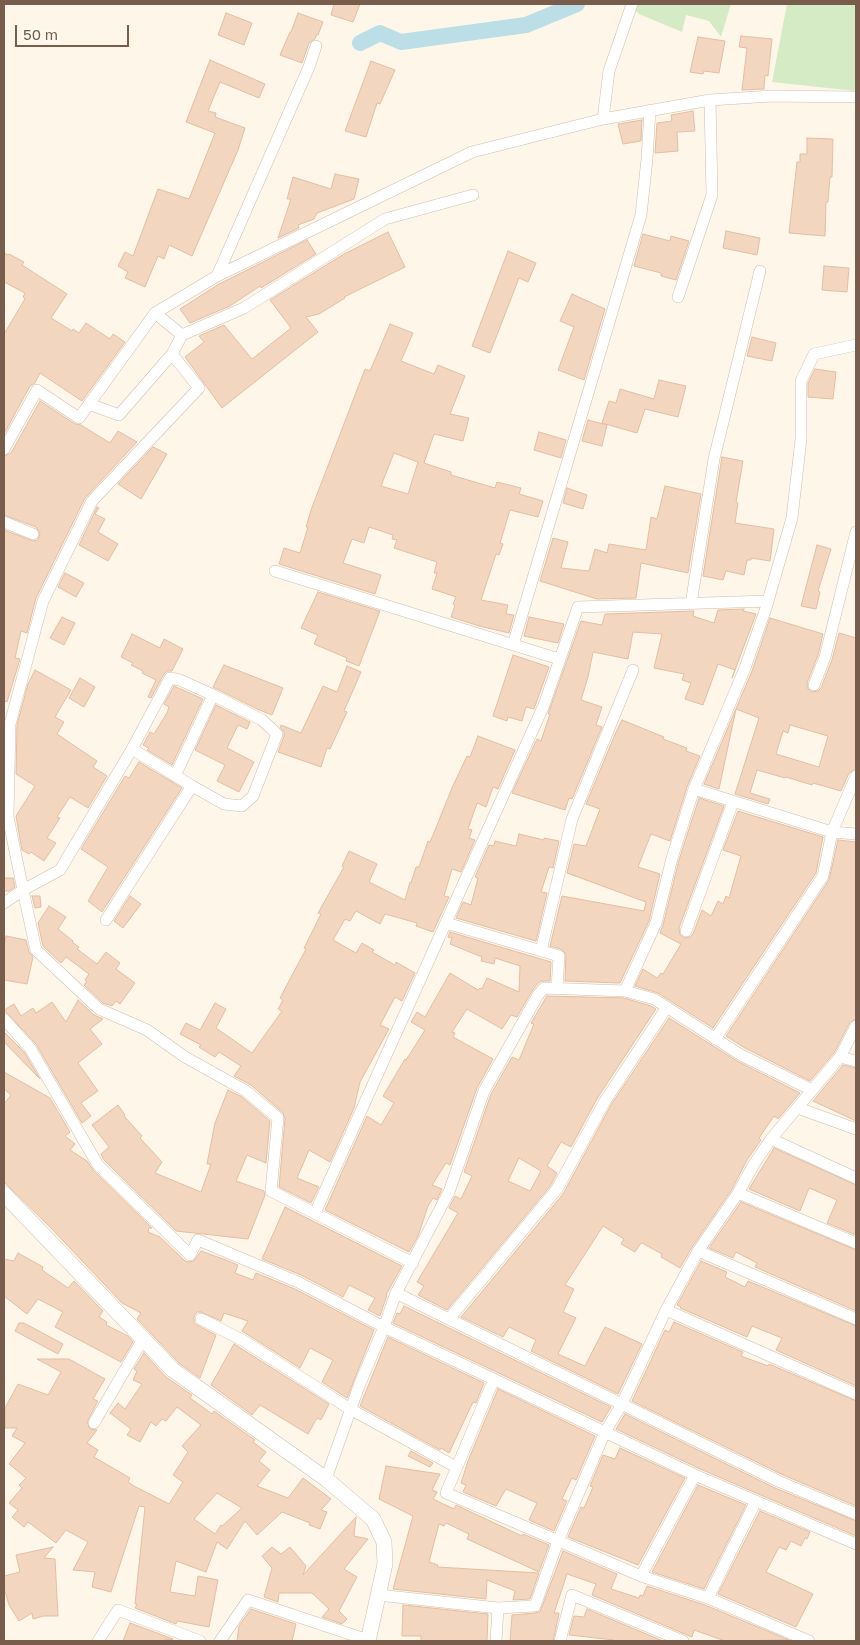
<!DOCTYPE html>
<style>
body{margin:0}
#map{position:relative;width:860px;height:1645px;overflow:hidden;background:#fdf6e9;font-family:"Golos Text",sans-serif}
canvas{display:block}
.frame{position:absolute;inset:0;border:5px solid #785d4c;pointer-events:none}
.scale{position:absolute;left:15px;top:25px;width:114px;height:22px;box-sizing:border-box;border:2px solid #785d4c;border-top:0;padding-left:6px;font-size:15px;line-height:18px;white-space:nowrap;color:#785d4c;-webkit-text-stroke:4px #fff9ef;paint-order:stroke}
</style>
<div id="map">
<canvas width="860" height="1645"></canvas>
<div class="frame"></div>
<div class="scale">50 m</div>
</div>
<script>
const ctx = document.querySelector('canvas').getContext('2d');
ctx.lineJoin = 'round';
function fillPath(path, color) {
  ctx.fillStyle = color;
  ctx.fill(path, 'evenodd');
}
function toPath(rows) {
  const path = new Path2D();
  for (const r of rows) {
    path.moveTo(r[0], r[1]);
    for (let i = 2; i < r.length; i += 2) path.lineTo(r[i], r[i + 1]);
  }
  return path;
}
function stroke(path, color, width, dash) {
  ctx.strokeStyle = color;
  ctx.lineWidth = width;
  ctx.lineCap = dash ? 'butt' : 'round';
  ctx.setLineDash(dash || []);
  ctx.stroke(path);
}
fillPath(toPath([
 [630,4,731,4,721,37,709,21,686,15,682,32,639,14],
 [787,4,856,4,856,91,772,82]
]), '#d4ebc6');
stroke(toPath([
 [360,43,380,33,401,42,526,25,577,4]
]), '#bcdfe7', 16);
const building = toPath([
 [334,4,360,4,353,22,331,15,334,4],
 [226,13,252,23,244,45,218,35,226,13],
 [298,13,323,22,318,35,317,34,315,39,309,43,302,63,280,55,290,32,291,32,298,13],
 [741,36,772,39,768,76,765,75,764,89,742,90,747,48,739,47,741,36],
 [698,37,725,41,719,73,704,71,703,74,690,72,698,37],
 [210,60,265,84,259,98,220,82,208,111,216,113,215,117,245,128,238,150,192,256,169,245,164,259,158,256,145,287,125,278,128,272,118,266,125,252,133,256,158,189,189,199,215,133,186,122,210,60],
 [371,61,395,70,380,104,377,103,366,137,345,131,371,61],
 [693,111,695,131,677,132,678,151,655,153,657,123,672,121,671,115,693,111],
 [642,120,641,141,623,144,618,124,642,120],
 [807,138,833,139,832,177,830,177,828,202,826,202,825,236,789,233,797,162,800,162,800,154,807,154,807,138],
 [335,174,359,179,354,199,317,213,314,219,298,225,299,228,278,238,291,199,287,199,293,177,331,189,335,174],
 [726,231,760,238,757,255,723,248,726,231],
 [388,232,405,267,344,297,345,298,319,314,306,317,318,332,222,408,185,357,204,342,199,336,224,325,252,359,291,328,270,300,344,254,388,232],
 [643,234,670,241,671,236,689,241,676,280,661,276,661,273,634,266,643,234],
 [307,240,316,254,261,288,260,286,230,306,190,323,180,309,219,284,307,240],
 [508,251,536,263,528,282,519,278,490,353,472,346,508,251],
 [4,253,8,255,9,254,24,262,22,265,67,294,51,318,72,331,73,329,79,333,86,323,110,339,113,334,125,342,82,401,40,373,35,383,30,386,4,434,4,334,25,299,23,297,25,293,4,282,4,253],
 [824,266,849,268,847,292,822,290,824,266],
 [572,294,605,309,584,380,558,370,574,327,560,321,572,294],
 [390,324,413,333,401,361,434,374,438,365,465,376,450,414,469,418,463,441,434,434,424,463,451,472,451,475,495,488,497,482,521,488,519,494,543,501,538,517,510,510,500,543,503,544,499,555,496,554,481,600,508,605,506,614,514,615,509,633,479,626,451,617,455,605,453,604,456,597,432,589,437,573,434,573,437,562,394,548,397,540,392,539,393,535,369,527,364,543,352,539,343,563,381,575,375,594,279,564,284,548,300,553,308,527,306,527,311,510,365,369,370,371,390,324],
 [394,453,418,462,408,494,381,486,394,453],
 [752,337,776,343,772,361,747,356,752,337],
 [815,369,836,372,833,399,808,397,808,383,815,369],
 [659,380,686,386,678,417,645,409,637,433,602,423,609,401,616,403,620,389,654,399,659,380],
 [40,401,75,424,81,425,110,443,118,431,137,442,85,498,36,598,27,633,21,631,15,658,20,659,7,702,4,701,4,530,33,541,38,540,40,534,36,527,4,515,4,456,11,453,40,401],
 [588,420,607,425,602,446,582,441,588,420],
 [539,432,566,440,561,458,534,450,539,432],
 [153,447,167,454,141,499,118,484,153,447],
 [722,457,743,461,736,502,738,503,735,523,774,529,770,561,751,558,751,560,747,560,744,575,726,571,723,580,703,576,722,457],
 [665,486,701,494,688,573,641,563,636,598,597,599,540,581,553,538,568,542,561,568,589,571,595,549,607,553,609,544,646,550,651,517,657,519,665,486],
 [567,488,587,495,583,509,563,503,567,488],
 [97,507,99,508,95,514,105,519,98,532,118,544,108,561,79,545,97,507],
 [817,545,831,549,818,591,820,592,816,609,801,606,817,545],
 [65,573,84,583,76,597,58,587,65,573],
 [318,592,380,611,359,666,346,661,347,658,314,644,318,635,301,628,318,592],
 [744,609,743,611,756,614,732,678,735,670,718,664,703,705,685,699,691,683,682,680,684,674,654,668,662,634,633,632,628,659,593,652,588,677,581,700,602,707,596,725,602,727,572,799,569,798,565,810,512,793,537,739,541,741,550,714,548,714,581,621,602,625,605,614,694,611,693,616,714,623,718,610,744,609],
 [62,617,75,623,64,645,50,638,62,617],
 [529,617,564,624,558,643,524,636,529,617],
 [770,618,823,634,818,655,807,683,808,689,812,692,818,691,821,688,832,660,839,633,856,638,856,769,849,773,841,791,813,783,812,785,786,777,785,778,757,770,750,793,770,799,768,804,735,794,759,718,736,709,719,789,704,784,752,671,770,618],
 [790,725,828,736,819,767,776,754,783,731,788,733,790,725],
 [132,634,160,648,164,639,183,649,172,671,167,671,164,674,151,698,148,697,156,680,142,673,143,671,131,665,133,663,121,657,132,634],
 [513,655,549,667,534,709,526,707,522,721,508,717,507,721,493,716,513,655],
 [224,665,283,688,272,715,257,709,213,687,224,665],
 [347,666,361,672,344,711,347,712,330,749,327,748,321,767,278,752,284,736,284,732,280,727,281,725,301,733,323,686,337,692,347,666],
 [35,670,71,690,55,717,64,722,57,734,97,761,93,767,107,776,88,808,70,797,57,817,60,818,47,838,56,843,44,861,31,852,29,854,22,850,16,816,35,786,16,774,17,725,28,684,35,670],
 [80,678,95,687,84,707,69,698,80,678],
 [174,686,203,699,172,765,147,750,149,748,143,745,150,732,154,734,167,713,169,707,164,704,174,686],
 [216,705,250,722,247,729,238,725,227,748,254,762,239,792,217,781,225,765,195,750,216,705],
 [622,720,664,737,663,739,687,748,686,751,700,756,687,787,670,841,651,834,638,867,660,874,649,921,620,983,565,981,566,954,561,949,550,946,562,896,644,911,646,902,567,873,574,844,586,846,600,809,586,804,616,732,622,720],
 [478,736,515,750,498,789,493,787,486,807,477,803,468,829,472,830,469,838,475,840,461,872,452,869,444,896,449,897,433,932,416,926,417,923,385,914,380,924,356,911,350,921,345,919,333,940,356,953,362,943,374,950,372,952,395,965,396,962,415,973,402,1001,395,997,380,1025,389,1029,360,1082,354,1108,330,1162,309,1150,297,1178,319,1187,311,1203,279,1187,285,1119,283,1113,251,1085,234,1076,241,1066,219,1052,215,1057,199,1047,201,1045,180,1034,186,1023,200,1030,215,1003,226,1009,216,1028,252,1053,282,1011,278,1009,283,1000,280,998,306,949,304,948,321,914,318,913,344,867,342,866,349,851,377,864,369,882,405,900,410,882,411,883,416,867,419,867,428,841,430,842,433,835,452,788,467,756,470,757,478,736],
 [139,762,182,788,102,912,88,901,108,867,81,849,125,776,129,778,139,762],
 [699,798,724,806,679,928,680,935,684,938,690,937,693,934,702,910,711,916,718,901,723,904,726,896,729,898,741,856,723,850,738,811,823,837,816,873,713,1028,658,993,635,986,643,969,657,978,661,973,663,974,681,944,660,933,663,925,679,860,699,798],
 [519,834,544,840,544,838,559,841,553,868,549,867,541,892,547,893,536,941,456,918,463,902,471,905,478,878,475,877,489,845,494,846,495,841,516,846,519,834],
 [838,840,856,842,856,1019,850,1022,834,1053,810,1081,745,1048,726,1036,829,880,838,840],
 [4,878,13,878,15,887,9,891,4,891,4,878],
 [32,896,40,896,41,907,35,908,32,896],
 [130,896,141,904,123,928,114,921,130,896],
 [49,906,66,917,58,929,73,941,72,942,79,947,77,949,97,964,106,952,120,963,116,969,135,983,120,1004,116,1001,112,1006,103,1003,84,985,87,981,85,980,89,974,66,957,61,963,43,946,38,923,49,906],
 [450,932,551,962,550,981,541,981,538,983,532,991,517,1017,511,1015,502,1029,467,1009,452,1032,455,1033,453,1037,493,1059,477,1088,450,1165,446,1163,432,1185,442,1189,437,1200,433,1198,428,1206,418,1236,409,1252,325,1210,367,1116,381,1125,394,1103,383,1096,405,1059,406,1060,425,1030,411,1022,417,1012,425,1017,450,973,478,990,480,988,482,989,487,978,519,992,520,966,495,958,494,964,481,961,482,957,450,944,452,938,448,937,450,932],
 [6,936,26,940,29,952,33,957,27,984,4,980,4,946,6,936],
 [547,996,624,998,651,1006,656,1009,598,1097,571,1147,561,1142,547,1166,557,1173,551,1185,447,1310,418,1295,424,1286,417,1282,458,1213,449,1208,455,1196,461,1199,472,1176,464,1172,491,1094,512,1057,519,1060,534,1024,531,1023,547,996],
 [519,1158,541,1171,530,1191,508,1181,519,1158],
 [78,1000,94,1015,103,1019,90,1029,102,1044,78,1063,98,1091,81,1103,91,1116,82,1123,36,1044,4,1010,14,1004,21,1016,33,1008,36,1013,52,1002,66,1022,78,1000],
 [669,1018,737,1061,800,1093,778,1119,774,1116,759,1138,761,1140,747,1160,732,1189,692,1247,680,1268,661,1257,662,1254,642,1243,641,1243,635,1252,621,1244,624,1239,603,1226,565,1285,574,1289,563,1312,576,1318,558,1354,585,1366,605,1327,642,1344,618,1394,531,1351,536,1340,509,1327,503,1337,461,1317,563,1194,611,1105,669,1018],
 [4,1032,24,1052,40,1079,4,1042,4,1032],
 [843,1065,856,1068,856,1121,813,1101,843,1065],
 [4,1072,50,1098,70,1132,65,1136,75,1144,70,1150,87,1161,93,1170,152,1228,149,1228,148,1232,160,1237,185,1261,188,1262,194,1261,201,1251,226,1260,238,1265,235,1273,253,1280,256,1273,295,1289,374,1330,347,1398,322,1382,333,1360,310,1348,300,1368,242,1331,248,1321,224,1313,221,1321,201,1312,197,1312,194,1316,194,1323,197,1325,216,1335,200,1378,179,1363,137,1319,141,1313,122,1303,49,1226,4,1182,4,1104,11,1095,4,1089,4,1072],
 [228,1090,242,1097,270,1121,266,1163,247,1155,236,1181,264,1191,265,1195,248,1239,176,1231,104,1160,101,1154,109,1147,92,1125,118,1105,125,1115,124,1116,142,1136,140,1138,162,1162,155,1173,201,1192,211,1164,207,1164,215,1123,228,1090],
 [774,1148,856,1185,856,1235,827,1223,837,1200,814,1190,809,1188,800,1211,749,1189,774,1148],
 [741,1202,856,1250,856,1311,755,1267,757,1263,736,1252,733,1258,709,1248,741,1202],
 [285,1207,402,1266,386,1295,387,1295,380,1316,368,1310,375,1298,349,1285,343,1297,301,1275,262,1259,285,1207],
 [18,1253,43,1267,42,1270,68,1288,74,1281,103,1311,99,1317,107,1322,106,1325,128,1336,133,1342,121,1362,55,1327,63,1312,38,1299,27,1314,4,1296,4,1259,14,1261,18,1253],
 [701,1261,727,1272,725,1277,745,1287,748,1281,856,1326,856,1386,776,1350,782,1338,752,1326,747,1337,680,1308,681,1307,677,1305,701,1261],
 [404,1306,611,1407,602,1422,393,1323,397,1313,400,1314,404,1306],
 [674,1322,743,1352,741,1356,768,1366,769,1364,856,1401,856,1506,781,1474,632,1401,665,1330,669,1332,674,1322],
 [19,1323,24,1323,63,1344,58,1354,15,1331,19,1323],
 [388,1337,484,1383,476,1403,473,1402,449,1453,441,1448,440,1450,360,1406,388,1337],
 [234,1344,329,1404,321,1420,317,1418,308,1434,260,1405,252,1415,211,1385,234,1344],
 [144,1353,166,1377,192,1395,190,1398,212,1414,214,1411,255,1440,253,1442,266,1452,259,1461,270,1470,257,1486,288,1498,303,1478,331,1499,321,1510,327,1512,320,1529,309,1525,310,1523,282,1512,257,1535,245,1521,227,1549,217,1542,206,1572,176,1561,170,1592,195,1596,198,1576,218,1580,209,1627,177,1621,176,1624,135,1608,137,1604,135,1604,145,1507,139,1506,111,1592,92,1587,95,1572,73,1570,88,1542,66,1530,56,1543,28,1522,24,1527,12,1517,18,1510,9,1503,22,1488,19,1485,26,1478,9,1464,25,1443,12,1436,17,1428,5,1428,5,1408,18,1384,48,1395,61,1372,37,1359,69,1359,105,1379,93,1399,98,1401,87,1422,90,1429,97,1430,87,1443,98,1450,94,1457,130,1478,128,1482,134,1486,169,1504,183,1482,173,1475,188,1452,182,1446,201,1425,177,1407,166,1421,162,1419,156,1426,151,1422,140,1442,127,1435,131,1429,110,1413,118,1403,125,1409,142,1384,133,1380,137,1371,134,1369,144,1353],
 [217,1493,242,1508,222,1526,221,1525,215,1534,194,1519,217,1493],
 [498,1389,595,1436,576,1480,572,1478,562,1499,567,1501,554,1531,529,1520,537,1503,506,1489,496,1506,463,1492,466,1485,461,1483,468,1461,498,1389],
 [625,1414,775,1488,856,1521,856,1536,698,1468,616,1429,625,1414],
 [620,1448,685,1478,638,1565,568,1537,581,1507,584,1508,593,1487,590,1486,603,1455,615,1459,620,1448],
 [411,1451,433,1463,430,1467,408,1456,411,1451],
 [386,1466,440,1474,432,1490,437,1492,433,1499,454,1509,456,1505,522,1536,523,1534,549,1545,539,1572,467,1539,469,1534,446,1523,444,1526,439,1524,429,1562,438,1565,437,1567,539,1573,530,1599,513,1600,515,1591,487,1580,486,1599,393,1589,413,1516,379,1499,386,1466],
 [698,1485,746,1505,704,1589,652,1572,698,1485],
 [760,1511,810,1532,807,1539,805,1538,801,1546,791,1541,786,1550,779,1547,766,1572,813,1594,796,1627,718,1594,760,1511],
 [356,1517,354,1536,368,1539,344,1569,357,1577,339,1611,347,1619,342,1624,322,1617,329,1609,312,1593,279,1593,278,1602,264,1597,272,1568,262,1556,272,1547,281,1554,290,1547,306,1566,303,1575,356,1517],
 [53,1547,44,1558,55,1559,58,1616,44,1616,33,1619,32,1613,19,1621,9,1605,5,1591,4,1591,4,1576,20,1572,16,1555,53,1547],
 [563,1551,617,1574,611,1589,639,1598,640,1595,643,1596,647,1586,705,1605,789,1640,725,1641,694,1630,692,1637,592,1595,596,1584,567,1574,554,1613,559,1613,559,1614,553,1641,510,1641,512,1615,535,1613,540,1612,563,1551],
 [403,1605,488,1614,487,1641,421,1641,421,1636,402,1636,403,1605],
 [251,1609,296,1624,292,1641,237,1641,239,1626,251,1609],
 [587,1609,663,1641,614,1641,614,1640,569,1635,574,1616,584,1617,587,1609],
 [130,1623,173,1639,172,1640,165,1639,165,1641,123,1641,130,1623]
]);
fillPath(building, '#f2d6c0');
stroke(building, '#e5bda0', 1);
const minor = toPath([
 [603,119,609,71,632,4],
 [217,276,309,67,316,46],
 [678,297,712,195,710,100],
 [155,313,217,276,472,152,603,119,710,100,772,96,856,97],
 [182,335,244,308,385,219,473,195],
 [4,449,37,390,79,418,155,313,182,335,172,354,119,415,89,404],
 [4,522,33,534],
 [275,571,559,659],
 [691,604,714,459,760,271],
 [513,645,641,215,647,159,650,110],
 [814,685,825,657,856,532],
 [213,695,180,680,170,678,132,749,60,870,23,890,36,950,99,1009,147,1030,185,1057,246,1091,278,1118,271,1191,413,1263],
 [175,776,213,695,262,720,277,734,253,796,242,806,224,804,192,786],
 [694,789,745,668,766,608,792,518,801,439,801,381,814,354,856,345],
 [4,903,23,890,8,817,10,724,43,601,92,501,199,388,172,354],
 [106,920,192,786,132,749],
 [446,923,559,956,557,988],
 [686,931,733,802],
 [541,951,572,819,633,670],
 [625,991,656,923,672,858,694,789,832,832,856,776],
 [4,1019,30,1048,98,1165,190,1255,198,1240,298,1282,384,1327,695,1475,856,1544],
 [715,1039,823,876,832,832,856,834],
 [840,1057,856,1061],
 [798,1108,856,1129],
 [771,1139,856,1178],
 [738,1193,856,1243],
 [315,1213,544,705,578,607,768,601],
 [698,1251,856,1319],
 [396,1293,778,1481,856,1514],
 [666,1310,856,1394],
 [201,1319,244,1341,350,1409,456,1467],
 [449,1319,557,1189,605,1101,667,1007],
 [494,1379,446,1493,641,1576,708,1598,809,1641],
 [94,1423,143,1339],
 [326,1479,359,1386,384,1327,396,1293,449,1192,484,1091,538,995,544,988,625,991,654,999,741,1055,812,1090],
 [641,1576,695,1475],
 [378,1595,498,1608,535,1606,558,1541,605,1432,622,1404,666,1310,698,1251,738,1193,754,1164,771,1139,840,1057,856,1026],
 [708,1598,756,1501],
 [98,1641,118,1610,200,1641],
 [220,1641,248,1600,368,1640],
 [496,1641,498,1608],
 [560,1641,572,1595,683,1641]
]);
const tertiary = toPath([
 [4,1194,173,1370,326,1479,373,1519,384,1542,385,1564,368,1641]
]);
stroke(minor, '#cfbeae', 12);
stroke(tertiary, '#cfbeae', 16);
stroke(minor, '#fff', 11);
stroke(tertiary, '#fff', 15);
</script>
